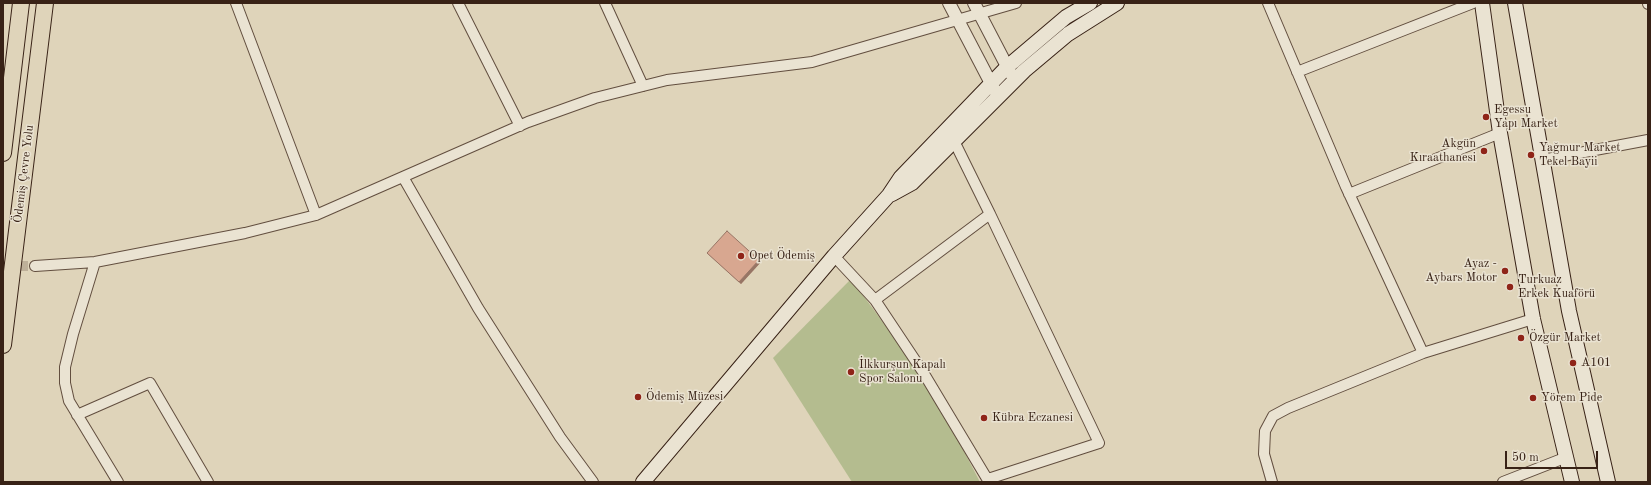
<!DOCTYPE html>
<meta charset="utf-8">
<style>
body{margin:0}
#map{position:relative;width:1651px;height:485px;overflow:hidden;background:#dfd4ba;font-family:"Old Standard TT",serif}
canvas{display:block}
.frame{position:absolute;inset:0;border:4px solid #382216;pointer-events:none}
.scale{position:absolute;left:1505px;top:451px;width:93px;height:18px;box-sizing:border-box;border:2px solid #382216;border-top:0;padding-left:5px;font-size:12px;line-height:14px;white-space:nowrap;color:#382216;-webkit-text-stroke:3px #eae3d2;paint-order:stroke}
</style>
<div id="map">
<canvas width="1651" height="485"></canvas>
<div class="frame"></div>
<div class="scale">50 m</div>
</div>
<script>
const ctx = document.querySelector('canvas').getContext('2d');
ctx.lineJoin = 'round';
function fillPath(path, color) {
  ctx.fillStyle = color;
  ctx.fill(path, 'evenodd');
}
function toPath(rows) {
  const path = new Path2D();
  for (const r of rows) {
    path.moveTo(r[0], r[1]);
    for (let i = 2; i < r.length; i += 2) path.lineTo(r[i], r[i + 1]);
  }
  return path;
}
function stroke(path, color, width, dash) {
  ctx.strokeStyle = color;
  ctx.lineWidth = width;
  ctx.lineCap = dash ? 'butt' : 'round';
  ctx.setLineDash(dash || []);
  ctx.stroke(path);
}
function label(font, color, halo, rows, align = 'center') {
  ctx.font = font + ' "Old Standard TT",serif';
  ctx.lineWidth = 3;
  ctx.setLineDash([]);
  ctx.textBaseline = 'middle';
  ctx.strokeStyle = halo;
  ctx.fillStyle = color;
  for (const [text, x, y, turn = 0] of rows) {
    ctx.save();
    ctx.translate(x, y);
    ctx.rotate((+turn || 0) * Math.PI / 180);
    ctx.textAlign = isNaN(turn) ? turn : align;
    if (halo) ctx.strokeText(text, 0, 0);
    ctx.fillText(text, 0, 0);
    ctx.restore();
  }
}
fillPath(toPath([
 [851,279,930,386,980,482,852,482,773,358]
]), '#b4bc8f');
stroke(toPath([
 [3,266,35,266]
]), '#beb099', 10, [10, 5]);
const minor = toPath([
 [236,3,316,215],
 [458,3,520,126],
 [605,3,643,86],
 [1268,3,1346,187,1423,353],
 [1648,3,1648,4],
 [1297,72,1473,3],
 [954,141,990,214],
 [1542,160,1648,140],
 [403,177,478,308,560,437,593,482],
 [1349,194,1500,133],
 [834,256,875,300,923,372,989,482],
 [95,262,73,334,65,367,65,383,69,401,118,482],
 [35,266,95,262,245,233,316,215,528,122,595,98,667,80,812,62,1016,3],
 [875,300,990,214,1099,443,988,479],
 [77,415,150,383,208,482],
 [1272,482,1264,454,1265,431,1273,416,1288,408,1423,353,1533,319],
 [1503,482,1567,457]
]);
const tertiary = toPath([
 [949,3,995,91],
 [974,3,1011,74]
]);
const secondary = toPath([
 [1482,3,1500,133,1533,319,1572,482],
 [1515,3,1569,311,1608,482],
 [892,194,912,183,1024,71,1068,34,1117,3],
 [643,482,834,256,889,195,901,177,1007,67,1066,17,1090,3]
]);
const primary = toPath([
 [3,153,21,3],
 [3,345,45,3]
]);
stroke(minor, '#624e3f', 12);
stroke(tertiary, '#624e3f', 14);
stroke(secondary, '#382216', 16);
stroke(primary, '#382216', 18);
stroke(minor, '#eae3d2', 10);
stroke(tertiary, '#eae3d2', 12);
stroke(secondary, '#eae3d2', 14);
stroke(primary, '#dfd4ba', 16);
fillPath(toPath([
 [707,253,759,260,761,262,741,284,709,255]
]), '#ba907c');
fillPath(toPath([
 [759,260,761,262,741,284,739,282]
]), '#977565');
const building = toPath([
 [727,231,759,260,739,282,707,253,727,231]
]);
fillPath(building, '#d8a790');
stroke(building, '#977565', 1);
for (const [x, y, r, color] of [
 [1486,117,4,"#8f2418"],
 [1484,151,4,"#8f2418"],
 [1531,155,4,"#8f2418"],
 [741,256,4,"#8f2418"],
 [1505,271,4,"#8f2418"],
 [1510,287,4,"#8f2418"],
 [1521,338,4,"#8f2418"],
 [1573,363,4,"#8f2418"],
 [851,372,4,"#8f2418"],
 [638,397,4,"#8f2418"],
 [1533,398,4,"#8f2418"],
 [984,418,4,"#8f2418"]
]) {
  const dot = new Path2D();
  dot.arc(x, y, r, 0, 2 * Math.PI);
  ctx.fillStyle = color;
  ctx.fill(dot);
  stroke(dot, '#eae3d2', 1.5);
}
label('12px', '#382216', '#eae3d2', [
 ["Egessu",1494,110],
 ["Yapı Market",1494,124],
 ["Akgün",1476,144,"right"],
 ["Kıraathanesi",1476,158,"right"],
 ["Yağmur Market",1539,148],
 ["Tekel Bayii",1539,162],
 ["Opet Ödemiş",749,256],
 ["Ayaz -",1497,264,"right"],
 ["Aybars Motor",1497,278,"right"],
 ["Turkuaz",1518,280],
 ["Erkek Kuaförü",1518,294],
 ["Özgür Market",1529,338],
 ["A101",1581,363],
 ["İlkkurşun Kapalı",859,365],
 ["Spor Salonu",859,379],
 ["Ödemiş Müzesi",646,397],
 ["Yörem Pide",1541,398],
 ["Kübra Eczanesi",992,418]
], 'left');
label('12px', '#382216', '#eae3d2', [
 ["Ödemiş Çevre Yolu",24,174,-83]
]);
</script>
